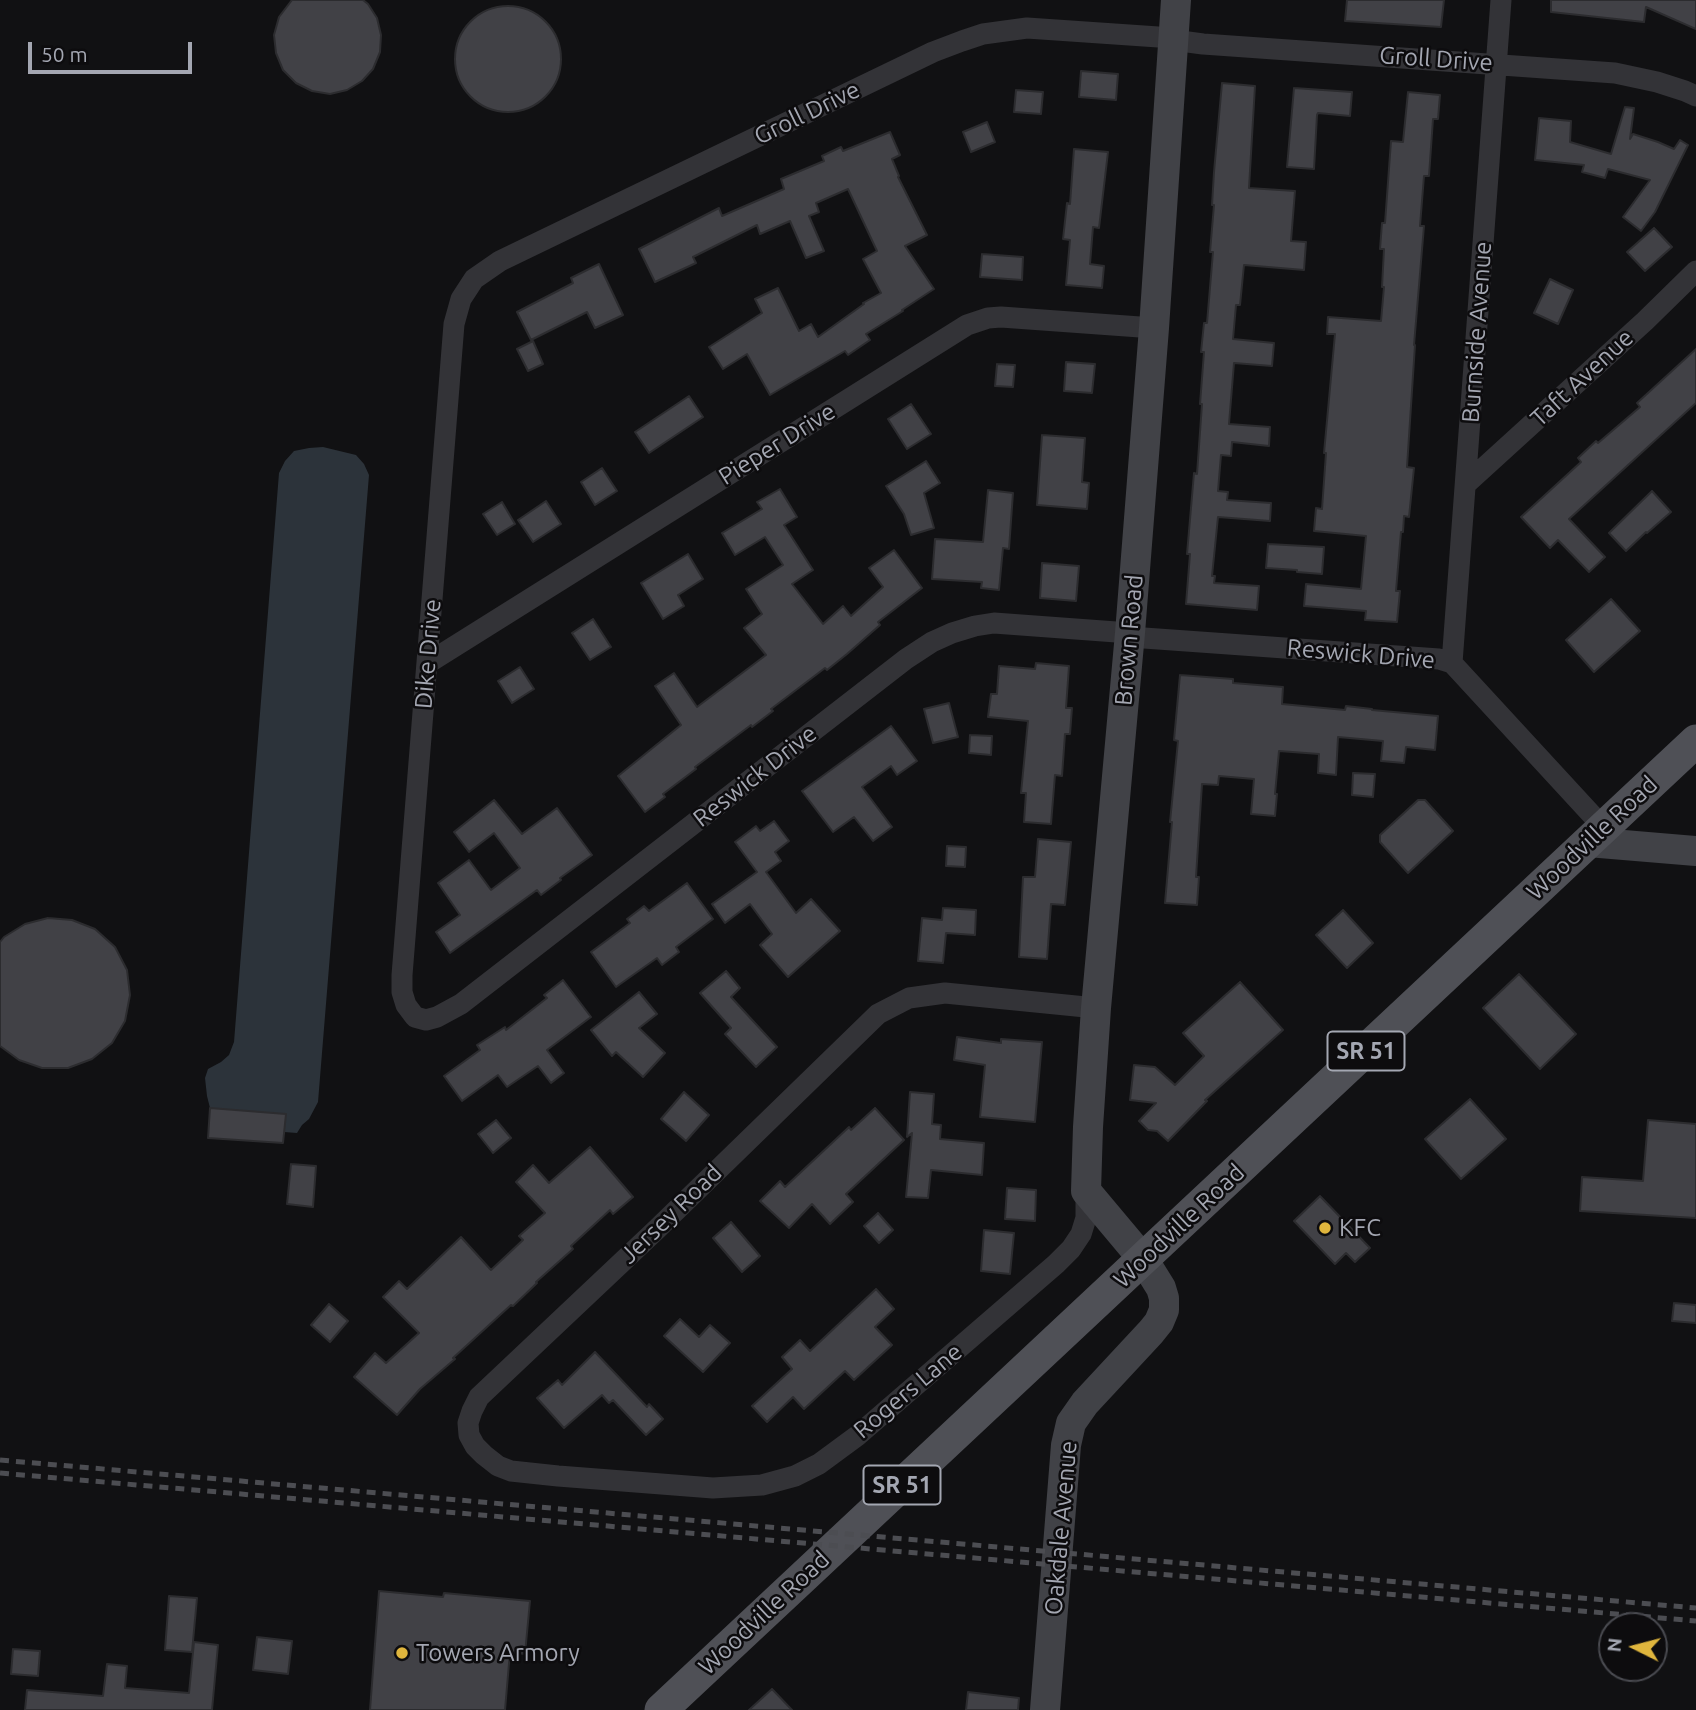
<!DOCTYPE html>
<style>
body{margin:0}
#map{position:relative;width:1696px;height:1710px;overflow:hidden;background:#111113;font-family:Ubuntu,sans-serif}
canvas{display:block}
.north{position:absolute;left:1598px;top:1612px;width:70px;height:70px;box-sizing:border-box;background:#0d0c0e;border:2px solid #494a50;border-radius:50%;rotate:276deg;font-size:19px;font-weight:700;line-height:28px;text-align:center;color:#a4a7b2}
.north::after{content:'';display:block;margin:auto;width:24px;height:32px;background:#dfb53d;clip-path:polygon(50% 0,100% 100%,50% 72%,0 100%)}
.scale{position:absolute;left:28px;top:42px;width:164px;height:32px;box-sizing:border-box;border:4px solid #a4a7b2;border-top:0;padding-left:9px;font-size:21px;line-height:24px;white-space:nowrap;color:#a4a7b2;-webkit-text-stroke:5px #0d0c0e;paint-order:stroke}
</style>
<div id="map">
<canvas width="1696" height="1710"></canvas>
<div class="north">N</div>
<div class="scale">50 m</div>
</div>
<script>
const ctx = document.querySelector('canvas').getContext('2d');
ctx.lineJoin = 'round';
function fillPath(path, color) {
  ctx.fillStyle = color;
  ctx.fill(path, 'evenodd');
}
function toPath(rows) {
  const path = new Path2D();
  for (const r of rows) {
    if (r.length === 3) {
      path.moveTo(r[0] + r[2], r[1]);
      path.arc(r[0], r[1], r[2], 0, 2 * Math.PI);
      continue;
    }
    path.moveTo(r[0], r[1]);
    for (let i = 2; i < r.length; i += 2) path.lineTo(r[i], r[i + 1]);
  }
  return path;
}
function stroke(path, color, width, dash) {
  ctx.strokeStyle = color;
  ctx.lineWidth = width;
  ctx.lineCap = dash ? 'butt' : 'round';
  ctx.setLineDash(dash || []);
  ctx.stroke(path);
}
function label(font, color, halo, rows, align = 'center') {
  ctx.font = font + ' Ubuntu,sans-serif';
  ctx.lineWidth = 5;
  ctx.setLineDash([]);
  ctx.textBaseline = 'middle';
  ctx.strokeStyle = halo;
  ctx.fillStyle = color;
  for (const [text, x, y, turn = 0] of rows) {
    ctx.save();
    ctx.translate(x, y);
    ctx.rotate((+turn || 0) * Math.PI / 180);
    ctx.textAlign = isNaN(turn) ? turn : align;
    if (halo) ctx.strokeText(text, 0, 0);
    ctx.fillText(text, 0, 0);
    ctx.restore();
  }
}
fillPath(toPath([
 [323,447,356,455,364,464,369,475,318,1102,309,1119,302,1125,297,1133,284,1132,285,1114,210,1108,207,1096,205,1078,208,1069,221,1062,229,1055,234,1042,279,473,285,461,294,451,309,448]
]), '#2c333a');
const building = toPath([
 [292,0,363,0,368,4,377,18,381,35,380,52,373,69,362,81,347,90,330,94,312,91,296,83,283,70,276,53,274,35,279,17,292,0],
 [1347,0,1444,0,1441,27,1345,21,1347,0],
 [1551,0,1696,0,1696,29,1646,7,1644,22,1551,12,1551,0],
 [508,59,53],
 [1081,71,1118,74,1116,100,1079,97,1081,71],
 [1222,83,1255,86,1249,188,1295,191,1291,241,1306,242,1304,270,1244,265,1240,305,1236,305,1233,339,1274,343,1272,366,1234,363,1229,424,1270,427,1269,446,1232,442,1231,456,1221,455,1218,491,1228,492,1227,500,1271,503,1270,521,1218,517,1212,576,1215,576,1214,583,1259,586,1257,610,1186,604,1190,554,1187,554,1194,473,1197,474,1202,404,1200,404,1204,352,1201,352,1204,323,1207,323,1213,252,1210,252,1214,205,1212,205,1214,172,1222,83],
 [1294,88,1352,92,1350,116,1318,113,1317,115,1314,169,1287,167,1294,88],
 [1016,90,1043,92,1041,114,1014,112,1016,90],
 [1408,92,1440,95,1438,119,1433,119,1429,176,1424,176,1420,226,1424,226,1414,345,1415,345,1407,467,1414,468,1409,517,1404,516,1403,532,1401,532,1396,591,1400,591,1397,622,1365,620,1366,611,1304,606,1306,584,1361,589,1366,536,1314,531,1316,508,1322,509,1326,453,1324,453,1335,334,1327,334,1328,317,1381,321,1384,287,1382,287,1384,249,1380,249,1382,223,1385,223,1391,141,1403,142,1408,92],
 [1625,107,1634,108,1630,139,1633,134,1658,142,1674,149,1680,140,1688,145,1655,212,1641,231,1623,217,1650,180,1608,169,1605,178,1582,172,1584,165,1535,160,1539,118,1571,121,1570,142,1611,154,1625,107],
 [987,122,995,142,971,152,963,132,987,122],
 [890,132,900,155,892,159,899,176,898,177,927,235,905,246,934,289,902,310,903,311,866,334,870,340,848,355,845,351,770,395,747,354,723,369,709,347,762,313,755,299,778,288,799,331,811,324,818,337,864,304,863,303,881,293,863,259,877,251,848,189,816,203,819,212,809,216,824,251,806,258,790,221,760,234,757,225,693,257,696,263,655,282,639,249,719,208,722,216,784,189,781,179,824,161,822,156,841,147,843,151,890,132],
 [1074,149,1108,152,1099,228,1093,227,1090,264,1104,266,1102,288,1066,285,1070,240,1063,239,1067,203,1070,204,1074,149],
 [1654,228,1672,247,1645,271,1627,252,1654,228],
 [982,254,1023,257,1022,280,980,277,982,254],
 [599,264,623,315,595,328,587,312,531,340,517,312,573,283,571,278,599,264],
 [1550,279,1573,290,1558,324,1534,313,1550,279],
 [533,341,543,364,528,371,517,349,533,341],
 [1696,349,1696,403,1569,519,1605,557,1589,572,1558,540,1550,548,1521,517,1581,462,1578,458,1596,441,1598,443,1640,407,1637,403,1696,349],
 [1066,362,1095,364,1092,393,1064,391,1066,362],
 [997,364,1015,365,1013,387,995,386,997,364],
 [689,396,703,417,649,453,635,432,689,396],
 [911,404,931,434,907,449,888,419,911,404],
 [1042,435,1085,438,1082,482,1089,483,1087,509,1037,505,1042,435],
 [926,461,940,483,924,493,934,528,911,535,904,514,886,486,926,461],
 [602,468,617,491,595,505,581,482,602,468],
 [780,489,797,517,784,525,813,570,792,584,823,624,843,606,851,616,883,587,869,568,894,550,922,588,878,622,880,625,847,654,827,670,825,668,771,709,773,711,752,727,751,725,695,767,696,769,663,794,665,797,645,812,618,776,681,725,655,686,674,673,697,707,766,655,744,628,762,614,746,589,783,565,765,537,735,555,722,533,762,509,757,502,780,489],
 [988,490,1013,493,1009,549,1003,548,999,590,981,588,982,582,932,579,935,539,983,542,988,490],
 [1652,491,1671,512,1647,533,1646,532,1626,551,1609,533,1652,491],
 [546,501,561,524,533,542,518,520,546,501],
 [502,502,515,524,497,535,483,514,502,502],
 [1268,544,1324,547,1322,574,1297,572,1297,570,1266,568,1268,544],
 [688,554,703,579,678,595,684,606,663,619,641,583,688,554],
 [1042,563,1079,566,1076,601,1040,598,1042,563],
 [1611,599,1640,631,1594,672,1566,640,1611,599],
 [593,619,611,647,590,660,572,633,593,619],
 [1036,663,1069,666,1066,708,1072,708,1070,734,1065,734,1062,776,1055,775,1051,824,1024,822,1026,793,1021,793,1028,721,988,717,991,694,997,694,999,666,1035,669,1036,663],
 [520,667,534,689,512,703,498,681,520,667],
 [1180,675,1233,679,1233,683,1283,687,1282,704,1345,710,1346,706,1372,709,1372,710,1438,716,1435,750,1406,747,1404,763,1381,761,1383,741,1338,737,1336,775,1318,773,1319,754,1279,751,1275,794,1277,794,1275,816,1251,814,1254,779,1219,776,1218,785,1202,784,1196,877,1199,877,1197,905,1165,903,1172,822,1170,822,1178,741,1174,740,1180,675],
 [949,703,958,737,933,743,924,709,949,703],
 [891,726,917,761,897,775,891,766,862,787,892,827,873,841,854,817,833,832,802,791,891,726],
 [970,735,992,736,991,755,969,753,970,735],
 [1353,773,1375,774,1373,797,1352,795,1353,773],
 [494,800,522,834,557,808,592,855,560,878,561,880,541,895,537,890,450,953,436,932,460,915,438,883,469,860,491,890,520,868,494,833,469,852,454,832,494,800],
 [1418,800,1425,800,1453,831,1408,873,1380,842,1380,835,1418,800],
 [774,821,789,841,775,852,781,861,766,872,796,913,811,899,840,931,788,977,760,945,772,934,750,904,725,923,712,904,757,872,735,842,756,826,760,831,774,821],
 [1038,839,1071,842,1065,905,1051,904,1047,959,1019,957,1023,877,1035,877,1038,839],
 [947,846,966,847,965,867,946,866,947,846],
 [687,883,713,919,676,947,679,952,662,965,657,958,616,987,591,952,630,923,627,919,644,906,649,911,687,883],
 [943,908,976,910,975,935,946,933,943,963,918,961,922,918,942,920,943,908],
 [1343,910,1373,943,1347,968,1316,935,1343,910],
 [48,918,72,920,95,929,115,947,127,970,130,995,125,1021,112,1043,92,1059,68,1068,42,1068,19,1060,0,1046,0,942,4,937,25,924,48,918],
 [726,971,740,988,731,997,777,1047,756,1067,725,1034,731,1028,700,993,726,971],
 [1519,974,1576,1034,1540,1069,1483,1008,1519,974],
 [563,980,591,1017,547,1050,564,1073,551,1083,538,1066,507,1087,498,1075,462,1101,444,1076,480,1050,477,1045,505,1027,506,1030,547,998,544,995,563,980],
 [1240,982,1283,1030,1205,1100,1207,1101,1168,1141,1157,1131,1148,1130,1139,1121,1156,1103,1130,1100,1134,1065,1155,1067,1175,1085,1204,1056,1183,1033,1240,982],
 [639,992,657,1014,639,1028,665,1053,643,1077,616,1052,612,1056,591,1030,639,992],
 [957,1037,1001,1043,1001,1039,1042,1042,1035,1122,980,1117,985,1065,954,1060,957,1037],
 [684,1092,709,1115,686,1141,661,1119,684,1092],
 [910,1092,934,1094,932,1124,941,1125,940,1139,984,1143,982,1175,931,1170,928,1198,906,1197,912,1133,907,1137,910,1092],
 [1470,1099,1506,1139,1461,1179,1425,1139,1470,1099],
 [210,1108,286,1114,283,1143,208,1138,210,1108],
 [875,1108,904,1140,846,1194,853,1202,830,1224,812,1204,789,1228,760,1201,780,1181,785,1187,849,1127,851,1130,875,1108],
 [496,1120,511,1138,493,1153,478,1134,496,1120],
 [1648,1120,1696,1124,1696,1218,1580,1211,1582,1177,1643,1181,1648,1120],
 [590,1147,633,1197,613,1214,610,1210,571,1246,573,1249,536,1282,537,1283,513,1306,511,1305,453,1358,455,1359,420,1389,397,1415,354,1377,375,1353,386,1363,419,1333,383,1297,399,1281,407,1289,461,1237,491,1270,523,1240,519,1236,545,1213,516,1182,533,1165,549,1183,590,1147],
 [291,1164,316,1166,313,1207,287,1204,291,1164],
 [1007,1188,1036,1190,1035,1221,1005,1219,1007,1188],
 [1320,1196,1370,1248,1355,1262,1346,1253,1335,1264,1294,1221,1320,1196],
 [878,1213,893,1230,879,1243,864,1226,878,1213],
 [731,1222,760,1256,742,1272,713,1238,731,1222],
 [984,1230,1014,1233,1010,1274,981,1271,984,1230],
 [876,1289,894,1309,875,1327,892,1345,854,1380,845,1371,804,1409,793,1397,767,1422,752,1406,792,1369,782,1357,800,1340,810,1351,876,1289],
 [1674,1303,1696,1305,1696,1323,1672,1321,1674,1303],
 [329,1304,348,1321,330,1342,311,1325,329,1304],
 [680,1319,699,1337,710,1325,730,1343,703,1372,664,1336,680,1319],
 [595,1352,647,1407,649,1404,663,1419,646,1435,613,1400,609,1403,602,1395,564,1428,537,1398,558,1380,562,1385,595,1352],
 [379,1591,443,1597,444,1593,530,1601,525,1654,510,1652,505,1710,370,1710,379,1591],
 [169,1596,197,1598,192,1652,165,1650,169,1596],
 [257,1637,292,1641,288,1674,253,1670,257,1637],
 [194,1642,218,1645,212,1710,25,1710,27,1690,103,1696,107,1664,127,1666,125,1688,189,1693,194,1642],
 [13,1649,40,1651,38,1676,11,1674,13,1649],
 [772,1689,792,1710,749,1710,772,1689],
 [968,1692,1019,1698,1018,1710,966,1710,968,1692]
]);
fillPath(building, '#414146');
stroke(building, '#2c2c2f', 2);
stroke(toPath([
 [1173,40,1203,44,1615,73,1657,82,1685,91,1696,96],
 [1466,484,1645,321,1696,271],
 [1130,633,994,623,975,626,952,633,932,642,906,659,461,1004,437,1017,426,1020,415,1017,406,1005,402,992,402,975,454,324,461,299,474,279,500,261,933,52,962,41,983,34,1027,28,1173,38],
 [1130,637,1439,659,1452,663,1604,828],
 [428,663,967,325,988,318,1001,317,1154,328],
 [1452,663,1501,0],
 [1086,1191,1086,1218,1081,1234,1071,1249,1056,1264,857,1436,819,1464,795,1476,762,1485,713,1488,558,1476,511,1471,498,1466,484,1455,475,1446,469,1435,468,1423,472,1411,479,1397,657,1229,878,1014,909,998,945,993,1096,1008]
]), '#333337', 21);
stroke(toPath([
 [1588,842,1696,851],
 [1045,1710,1066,1445,1071,1423,1085,1403,1151,1332,1159,1322,1164,1310,1164,1298,1161,1288,1143,1259,1086,1191,1088,1127,1096,1008,1130,633,1154,328,1176,0]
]), '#414247', 30);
stroke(toPath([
 [661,1710,1696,741]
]), '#4f5056', 33);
stroke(toPath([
 [0,1460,1696,1608],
 [0,1473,1696,1621]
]), '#4c4d52', 5, [9, 7]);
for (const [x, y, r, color] of [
 [1325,1228,7,"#dfb53d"],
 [402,1653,7,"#dfb53d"]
]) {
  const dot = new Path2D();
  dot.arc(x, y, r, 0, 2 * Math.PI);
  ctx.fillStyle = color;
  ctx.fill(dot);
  stroke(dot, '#0d0c0e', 2.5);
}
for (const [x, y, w] of [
 [1366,1051,77],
 [902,1485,77]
]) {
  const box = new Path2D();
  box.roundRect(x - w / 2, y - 19.5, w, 39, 5);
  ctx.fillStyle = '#0d0c0e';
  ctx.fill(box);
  stroke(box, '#a4a7b2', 2);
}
label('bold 23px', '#a4a7b2', null, [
 ["SR 51",1366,1051],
 ["SR 51",902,1485]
]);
label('24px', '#a4a7b2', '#0d0c0e', [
 ["Groll Drive",1436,59,4],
 ["Groll Drive",807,113,-26],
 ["Burnside Avenue",1477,332,-86],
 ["Taft Avenue",1582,378,-43],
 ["Pieper Drive",777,444,-32],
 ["Brown Road",1129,640,-85],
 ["Dike Drive",428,654,-85],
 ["Reswick Drive",1361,654,5],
 ["Reswick Drive",755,776,-38],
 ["Woodville Road",1592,838,-43],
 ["Jersey Road",671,1214,-44],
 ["Woodville Road",1179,1226,-43],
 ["Rogers Lane",908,1391,-40],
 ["Oakdale Avenue",1061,1528,-85],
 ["Woodville Road",764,1613,-43]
]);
label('24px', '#a4a7b2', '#0d0c0e', [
 ["KFC",1339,1228],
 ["Towers Armory",416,1653]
], 'left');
</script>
